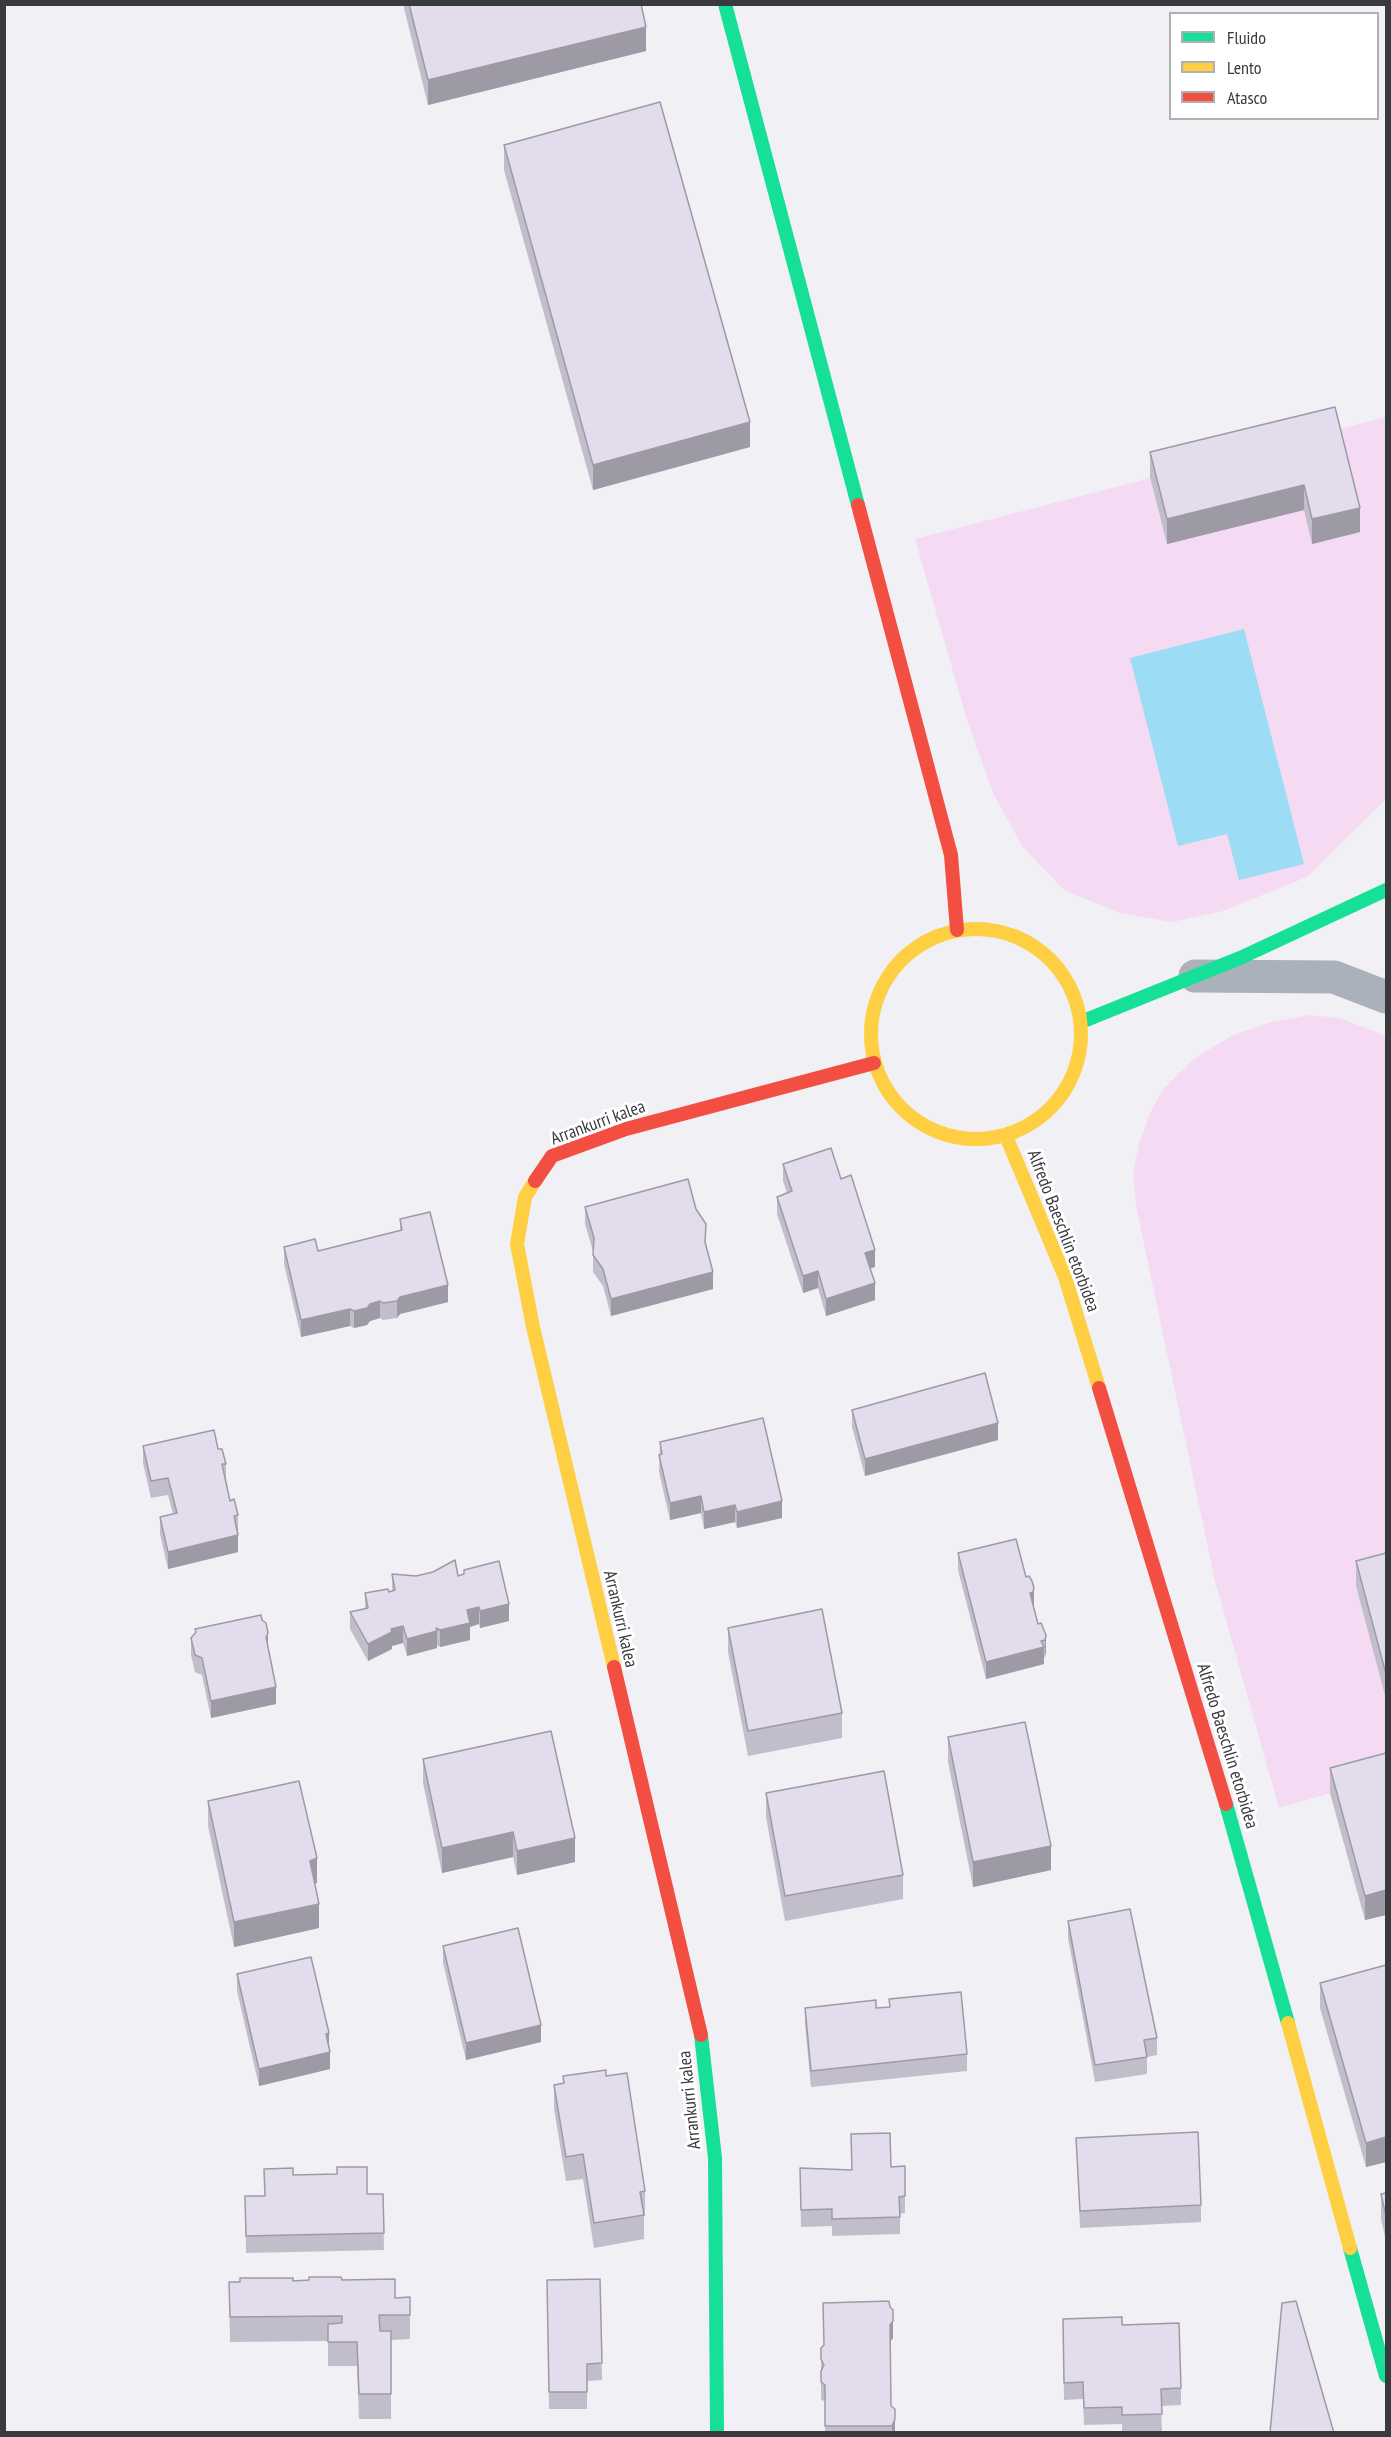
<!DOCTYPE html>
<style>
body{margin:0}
#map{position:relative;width:1391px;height:2437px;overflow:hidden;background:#f0f0f5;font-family:"PT Sans Narrow",sans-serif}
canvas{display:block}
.frame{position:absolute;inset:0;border:6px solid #393a3d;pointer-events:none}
.legend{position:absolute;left:1169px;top:12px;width:210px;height:108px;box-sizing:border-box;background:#fff;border:2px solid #b0b0b1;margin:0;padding:8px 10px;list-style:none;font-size:18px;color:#393a3d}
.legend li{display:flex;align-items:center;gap:12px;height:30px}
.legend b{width:30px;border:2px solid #b0b0b1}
</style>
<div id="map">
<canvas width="1391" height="2437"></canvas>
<div class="frame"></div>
<ul class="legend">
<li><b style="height:8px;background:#16e098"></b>Fluido</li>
<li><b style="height:8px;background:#ffcf43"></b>Lento</li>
<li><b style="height:8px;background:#f24e42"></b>Atasco</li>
</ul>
</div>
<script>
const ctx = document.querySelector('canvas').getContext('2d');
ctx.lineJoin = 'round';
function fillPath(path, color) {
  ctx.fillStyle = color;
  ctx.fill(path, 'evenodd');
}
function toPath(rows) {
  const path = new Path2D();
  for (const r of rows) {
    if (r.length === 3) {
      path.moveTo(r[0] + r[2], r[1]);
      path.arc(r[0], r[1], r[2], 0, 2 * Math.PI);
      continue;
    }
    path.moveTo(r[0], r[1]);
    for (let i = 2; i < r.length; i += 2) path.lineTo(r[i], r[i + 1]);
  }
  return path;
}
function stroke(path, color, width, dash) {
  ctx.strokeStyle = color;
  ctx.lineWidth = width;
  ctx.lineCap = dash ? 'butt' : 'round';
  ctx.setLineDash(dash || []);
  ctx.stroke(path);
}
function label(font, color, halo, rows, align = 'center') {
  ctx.font = font + ' "PT Sans Narrow",sans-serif';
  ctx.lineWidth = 6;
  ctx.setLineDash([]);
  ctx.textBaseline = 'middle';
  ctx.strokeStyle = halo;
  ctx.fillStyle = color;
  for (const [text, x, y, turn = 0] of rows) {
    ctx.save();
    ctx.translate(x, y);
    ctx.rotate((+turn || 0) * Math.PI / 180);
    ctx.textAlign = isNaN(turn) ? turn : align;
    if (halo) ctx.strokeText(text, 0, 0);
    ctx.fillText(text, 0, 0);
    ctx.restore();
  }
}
fillPath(toPath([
 [1386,417,1386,799,1307,877,1223,911,1172,922,1120,913,1064,890,1022,846,993,793,967,720,915,539],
 [1309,1015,1340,1018,1386,1036,1386,1777,1279,1808,1215,1581,1136,1206,1133,1174,1139,1144,1149,1115,1163,1089,1195,1058,1231,1036,1271,1022]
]), '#f4dbf3');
fillPath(toPath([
 [1244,629,1304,864,1239,880,1227,834,1178,846,1130,658]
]), '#9cddf5');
stroke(toPath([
 [1195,976,1334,977,1386,997]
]), '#aab1ba', 33);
stroke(toPath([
 [725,4,858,505],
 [1081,1022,1240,958,1386,890],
 [1226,1804,1288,2023],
 [701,2035,715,2158,717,2432],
 [1350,2248,1386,2376]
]), '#16e098', 14);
stroke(toPath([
 [976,1034,105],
 [1006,1136,1065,1277,1099,1388],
 [535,1181,525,1197,517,1244,533,1327,614,1667],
 [1288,2023,1350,2248]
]), '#ffcf43', 14);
stroke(toPath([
 [858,505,951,855,957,930],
 [535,1181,552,1156,626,1129,874,1063],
 [1099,1388,1226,1804],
 [614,1667,701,2035]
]), '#f24e42', 14);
fillPath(toPath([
 [403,4,641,4,646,51,428,105],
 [504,145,750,447,593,490,504,170],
 [1335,407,1360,532,1312,544,1304,510,1167,544,1150,477,1150,452],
 [783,1164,841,1179,875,1267,870,1268,875,1300,826,1316,818,1288,803,1293,777,1214,777,1197,787,1193,783,1181],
 [585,1207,713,1289,611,1316,603,1286,593,1272,593,1251,585,1224],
 [400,1219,448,1302,400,1314,397,1318,383,1320,380,1318,370,1321,367,1325,354,1328,350,1326,301,1337,284,1264,284,1247,318,1251,400,1231],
 [852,1410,998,1440,865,1476,852,1427],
 [660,1442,782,1518,737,1528,735,1522,704,1529,701,1513,670,1520,659,1472],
 [143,1446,218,1449,226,1464,226,1481,230,1501,238,1515,238,1552,168,1569,160,1534,160,1517,173,1514,168,1495,151,1498,143,1463],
 [958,1553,1026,1577,1034,1605,1033,1607,1038,1624,1046,1635,1046,1652,1045,1657,1044,1657,1044,1664,986,1679,958,1570],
 [1386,1553,1386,1699,1356,1586,1356,1561],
 [464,1570,509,1621,480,1628,479,1624,470,1627,470,1640,440,1647,437,1645,437,1648,407,1656,403,1643,392,1646,392,1649,368,1661,350,1629,350,1612,365,1609,365,1593,392,1591,392,1574,416,1576,458,1576,464,1574],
 [728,1628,842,1713,842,1738,748,1756,728,1652],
 [195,1629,268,1650,276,1704,211,1718,202,1675,195,1672,191,1655,191,1638,195,1633],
 [948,1737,1051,1870,973,1887,948,1762],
 [1386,1753,1386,1915,1365,1920,1330,1793,1330,1768],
 [423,1759,575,1862,517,1875,513,1857,442,1873,423,1783],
 [766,1793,903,1875,903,1899,785,1921,766,1817],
 [208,1801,317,1883,315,1884,319,1928,234,1947,208,1826],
 [1068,1921,1157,2038,1157,2055,1147,2057,1147,2074,1095,2082,1068,1938],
 [443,1946,541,2042,466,2060,443,1963],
 [1386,1965,1386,2162,1366,2167,1320,2008,1320,1983],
 [237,1974,329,2047,330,2069,259,2086,237,1991],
 [889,1999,967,2054,967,2071,811,2087,805,2024,805,2008,876,2008,889,2007],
 [563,2076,606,2076,645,2191,645,2216,644,2216,644,2239,594,2248,583,2179,566,2181,554,2109,554,2085,563,2083],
 [1076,2138,1201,2205,1201,2222,1080,2228],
 [905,2166,905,2213,900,2214,900,2234,832,2236,832,2226,801,2227,800,2168,851,2170],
 [337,2167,367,2194,383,2194,384,2250,246,2253,245,2196,265,2196,293,2175,337,2174],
 [1386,2193,1386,2241,1381,2219,1381,2194],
 [600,2279,602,2380,587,2381,587,2409,549,2409,547,2280],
 [342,2280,395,2298,410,2297,410,2339,391,2340,391,2419,359,2419,357,2366,328,2366,328,2341,230,2342,229,2282],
 [890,2307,893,2338,890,2341,891,2406,895,2433,825,2433,825,2402,821,2399,821,2348],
 [1063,2319,1122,2325,1181,2388,1181,2405,1161,2406,1162,2431,1122,2432,1122,2424,1084,2425,1083,2399,1064,2400]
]), '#c2bdcb');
fillPath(toPath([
 [646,27,646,51,428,105,428,80],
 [750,422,750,447,593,490,593,465],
 [1304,485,1304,510,1167,544,1167,519],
 [1360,508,1360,532,1312,544,1312,519],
 [875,1250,875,1267,865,1270,865,1253],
 [818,1271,818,1288,803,1293,803,1276],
 [713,1272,713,1289,611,1316,611,1299],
 [875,1283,875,1300,826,1316,826,1299],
 [448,1285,448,1302,400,1314,397,1318,397,1301,400,1297],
 [380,1301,380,1318,370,1321,367,1325,354,1328,354,1311,370,1304],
 [350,1309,350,1326,301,1337,301,1320],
 [998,1423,998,1440,865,1476,865,1459],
 [701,1496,701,1513,670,1520,670,1503],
 [782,1501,782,1518,737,1528,737,1512],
 [735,1505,735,1522,704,1529,704,1512],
 [238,1535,238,1552,168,1569,168,1552],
 [1034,1588,1034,1605,1033,1609,1030,1593],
 [509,1604,509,1621,480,1628,480,1611],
 [479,1607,479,1624,470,1627,470,1640,440,1647,440,1630,467,1610],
 [403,1626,403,1643,392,1646,392,1649,368,1661,368,1644,391,1629],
 [437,1631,437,1648,407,1656,407,1639],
 [268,1633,268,1650,266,1637],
 [1046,1635,1046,1652,1045,1657,1045,1640],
 [1044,1647,1044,1664,986,1679,986,1662],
 [276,1687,276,1704,211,1718,211,1701],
 [513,1832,513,1857,442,1873,442,1848],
 [575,1838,575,1862,517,1875,517,1851],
 [1051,1846,1051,1870,973,1887,973,1862],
 [317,1858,317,1883,310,1885,310,1861],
 [1386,1890,1386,1915,1365,1920,1365,1896],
 [319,1904,319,1928,234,1947,234,1922],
 [541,2025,541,2042,466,2060,466,2043],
 [329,2033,329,2050,326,2034],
 [330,2052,330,2069,259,2086,259,2069],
 [1386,2137,1386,2162,1366,2167,1366,2143],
 [893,2321,893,2338,890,2342,890,2325],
 [895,2419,895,2433,892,2433,892,2426]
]), '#9e9aa5');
const building = toPath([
 [409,4,641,4,646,27,428,80,409,4],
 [660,102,750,422,593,465,504,145,660,102],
 [1335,407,1360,508,1312,519,1304,485,1167,519,1150,452,1335,407],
 [831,1148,841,1179,851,1175,875,1250,865,1253,875,1283,826,1299,818,1271,803,1276,777,1197,792,1191,783,1164,831,1148],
 [688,1179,696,1209,706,1224,705,1242,713,1272,611,1299,603,1269,593,1255,594,1238,585,1207,688,1179],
 [430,1212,448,1285,400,1297,397,1301,383,1303,380,1301,370,1304,367,1308,354,1311,350,1309,301,1320,284,1247,315,1239,318,1251,402,1230,400,1219,430,1212],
 [985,1373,998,1423,865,1459,852,1410,985,1373],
 [763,1418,782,1501,737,1512,735,1505,704,1512,701,1496,670,1503,659,1455,662,1454,660,1442,763,1418],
 [214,1430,218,1449,222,1449,226,1464,222,1464,230,1501,234,1499,238,1515,234,1516,238,1535,168,1552,160,1517,177,1513,168,1478,151,1481,143,1446,214,1430],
 [1016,1539,1026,1577,1029,1576,1032,1581,1034,1588,1033,1592,1030,1593,1038,1624,1041,1623,1046,1635,1045,1640,1041,1641,1044,1647,986,1662,958,1553,1016,1539],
 [1386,1553,1386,1674,1356,1561,1386,1553],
 [455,1560,458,1576,464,1574,464,1570,499,1561,509,1604,480,1611,479,1607,467,1610,470,1623,440,1630,436,1628,437,1631,407,1639,403,1626,391,1629,392,1632,368,1644,350,1612,368,1608,365,1593,388,1589,389,1592,395,1590,392,1574,416,1576,433,1572,455,1560],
 [822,1609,842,1713,748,1731,728,1628,822,1609],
 [261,1615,262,1620,266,1623,268,1633,266,1637,276,1687,211,1701,202,1658,195,1655,191,1638,196,1632,195,1629,261,1615],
 [1025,1722,1051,1846,973,1862,948,1737,1025,1722],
 [551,1731,575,1838,517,1851,513,1832,442,1848,423,1759,551,1731],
 [1386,1753,1386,1890,1365,1896,1330,1768,1386,1753],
 [884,1771,903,1875,785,1896,766,1793,884,1771],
 [299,1781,317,1858,310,1861,319,1904,234,1922,208,1801,299,1781],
 [1130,1909,1157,2038,1144,2040,1147,2057,1095,2065,1068,1921,1130,1909],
 [518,1928,541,2025,466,2043,443,1946,518,1928],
 [311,1957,329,2033,326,2034,330,2052,259,2069,237,1974,311,1957],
 [1386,1965,1386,2137,1366,2143,1320,1983,1386,1965],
 [961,1992,967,2054,811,2071,805,2008,876,2000,876,2008,890,2007,889,1999,961,1992],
 [606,2070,606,2076,627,2073,645,2191,640,2192,644,2215,594,2223,583,2154,566,2157,554,2085,564,2083,563,2076,606,2070],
 [1198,2132,1201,2205,1080,2211,1076,2138,1198,2132],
 [890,2133,891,2167,905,2166,905,2196,899,2197,900,2217,832,2219,832,2209,801,2210,800,2168,852,2170,851,2134,890,2133],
 [337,2167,367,2167,367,2194,383,2194,384,2233,246,2236,245,2196,265,2196,264,2169,293,2168,293,2175,337,2174,337,2167],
 [1386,2193,1386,2216,1381,2194,1386,2193],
 [309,2277,341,2277,342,2280,395,2279,395,2298,410,2297,410,2315,379,2315,380,2331,391,2331,391,2394,359,2394,357,2342,328,2342,328,2324,342,2323,342,2316,230,2317,229,2282,240,2282,240,2278,293,2278,293,2281,309,2280,309,2277],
 [600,2279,602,2363,587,2364,587,2392,549,2392,547,2280,600,2279],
 [889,2301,890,2307,893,2310,893,2321,890,2325,891,2406,895,2409,895,2419,892,2426,825,2426,825,2385,821,2382,821,2371,824,2365,821,2359,821,2348,824,2345,823,2303,889,2301],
 [1296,2301,1334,2433,1270,2433,1282,2303,1296,2301],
 [1122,2317,1122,2325,1179,2323,1181,2388,1161,2389,1162,2414,1122,2415,1122,2407,1084,2408,1083,2382,1064,2383,1063,2319,1122,2317]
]);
fillPath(building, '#e2dcec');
stroke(building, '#9e9aa5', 1.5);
label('18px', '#393a3d', '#fff', [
 ["Arrankurri kalea",598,1123,-20],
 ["Alfredo Baeschlin etorbidea",1063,1231,69],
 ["Arrankurri kalea",620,1619,77],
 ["Alfredo Baeschlin etorbidea",1227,1746,73],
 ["Arrankurri kalea",690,2100,-96]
]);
</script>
